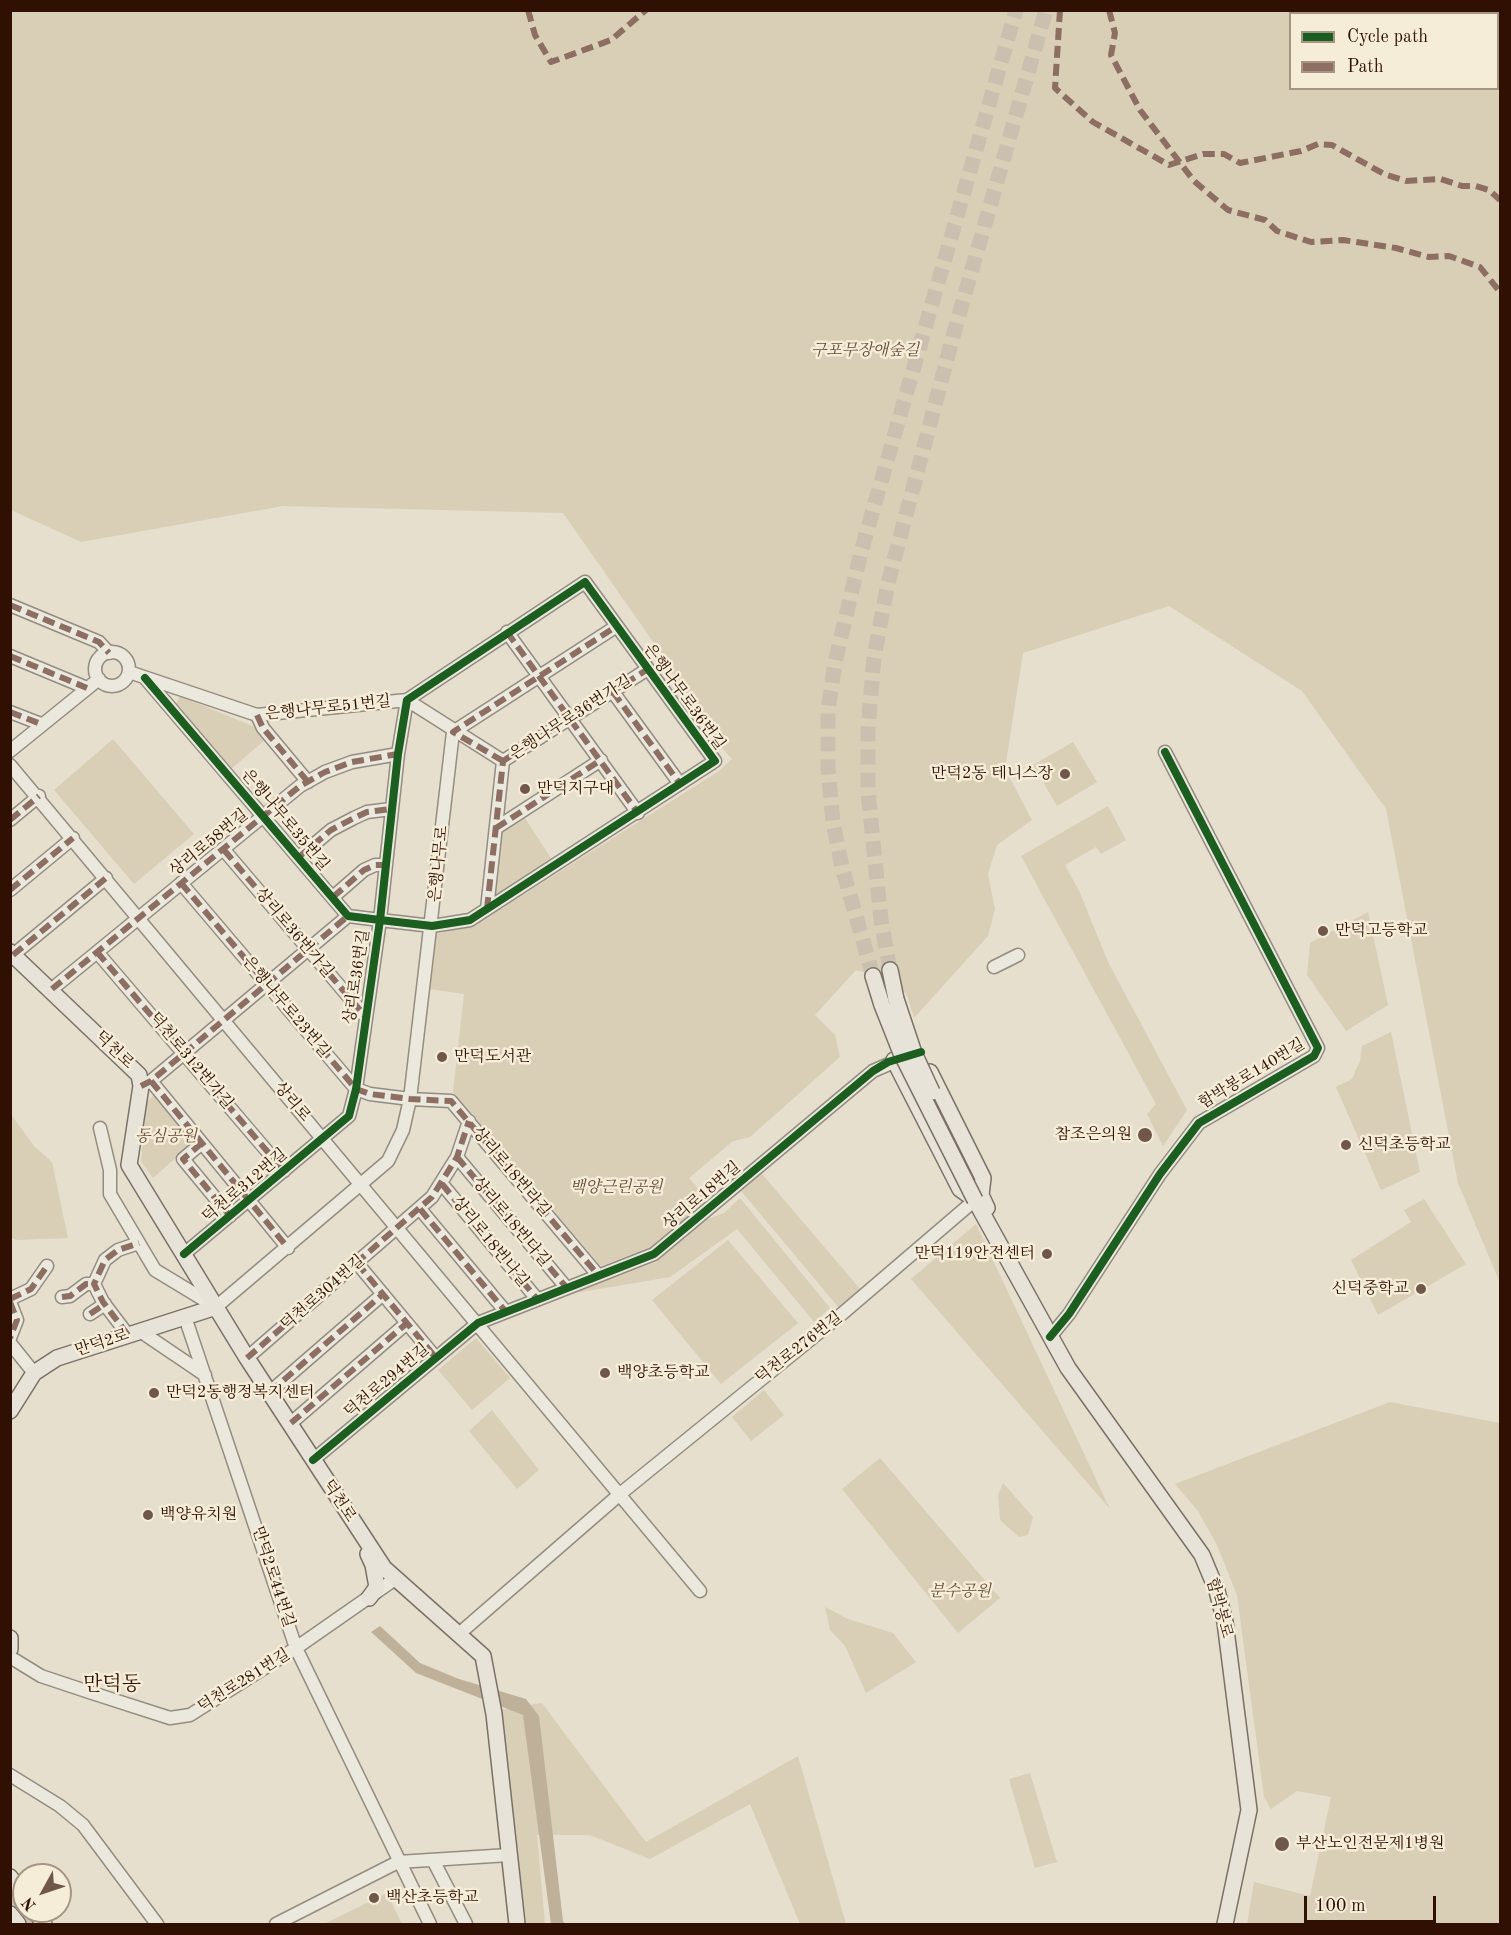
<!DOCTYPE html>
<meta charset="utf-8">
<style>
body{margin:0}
#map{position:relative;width:1511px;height:1935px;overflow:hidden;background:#e6dfce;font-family:"Old Standard TT",serif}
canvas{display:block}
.frame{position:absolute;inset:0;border:12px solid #2f1003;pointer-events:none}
.legend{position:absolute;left:1289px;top:12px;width:210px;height:78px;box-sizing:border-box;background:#f5edd8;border:2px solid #a69583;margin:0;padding:8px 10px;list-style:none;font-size:18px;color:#2f1003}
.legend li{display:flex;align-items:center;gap:12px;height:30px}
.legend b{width:30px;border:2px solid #a69583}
.north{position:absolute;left:12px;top:1863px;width:60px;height:60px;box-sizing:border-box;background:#f5edd8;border:2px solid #a69583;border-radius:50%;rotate:230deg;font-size:16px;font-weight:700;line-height:24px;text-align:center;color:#2f1003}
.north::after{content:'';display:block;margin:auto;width:21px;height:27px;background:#6f584a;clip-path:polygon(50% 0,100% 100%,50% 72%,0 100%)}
.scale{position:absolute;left:1304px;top:1896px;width:132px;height:27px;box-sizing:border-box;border:3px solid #2f1003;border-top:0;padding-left:8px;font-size:18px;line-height:21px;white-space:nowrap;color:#2f1003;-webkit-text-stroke:4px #f5edd8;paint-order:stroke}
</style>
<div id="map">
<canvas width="1511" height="1935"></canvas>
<div class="frame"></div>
<ul class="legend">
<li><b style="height:8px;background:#1b5e20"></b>Cycle path</li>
<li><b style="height:8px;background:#8d6e63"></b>Path</li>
</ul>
<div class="north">N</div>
<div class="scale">100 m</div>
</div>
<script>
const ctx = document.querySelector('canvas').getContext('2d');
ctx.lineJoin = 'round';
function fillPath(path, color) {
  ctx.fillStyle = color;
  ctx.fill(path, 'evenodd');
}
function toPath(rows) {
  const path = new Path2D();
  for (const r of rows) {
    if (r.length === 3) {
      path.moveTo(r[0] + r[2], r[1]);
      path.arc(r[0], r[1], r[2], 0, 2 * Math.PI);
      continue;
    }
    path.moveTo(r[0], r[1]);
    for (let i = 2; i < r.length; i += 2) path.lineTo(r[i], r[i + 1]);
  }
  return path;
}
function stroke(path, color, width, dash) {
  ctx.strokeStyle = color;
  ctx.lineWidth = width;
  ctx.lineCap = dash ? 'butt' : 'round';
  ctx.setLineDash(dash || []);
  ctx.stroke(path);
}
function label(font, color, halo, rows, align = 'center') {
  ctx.font = font + ' "Old Standard TT","Noto Serif KR",serif';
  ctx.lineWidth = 5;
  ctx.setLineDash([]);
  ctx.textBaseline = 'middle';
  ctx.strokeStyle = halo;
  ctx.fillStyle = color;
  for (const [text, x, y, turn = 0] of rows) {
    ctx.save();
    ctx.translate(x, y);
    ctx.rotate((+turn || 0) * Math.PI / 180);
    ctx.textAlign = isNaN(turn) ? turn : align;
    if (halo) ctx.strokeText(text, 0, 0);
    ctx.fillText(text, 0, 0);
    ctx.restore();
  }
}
fillPath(toPath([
 [11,11,1500,11,1500,1283,1458,1183,1386,809,1302,691,1169,606,1023,653,1005,769,1032,820,997,845,988,874,995,909,988,936,914,1018,907,995,893,981,856,970,815,1015,835,1035,840,1057,750,1137,733,1141,689,1178,708,1201,651,1247,601,1266,453,1092,464,994,429,989,436,934,477,924,719,771,732,759,715,740,656,646,563,513,283,506,81,542,11,510],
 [1290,14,1498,14,1498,88,1290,88],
 [180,696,257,728,266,739,230,770,175,706],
 [113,739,194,834,134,884,54,790],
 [1073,742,1097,782,1057,806,1033,765],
 [1108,806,1126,840,1101,854,1096,847,1065,865,1080,893,1108,962,1187,1110,1163,1146,1147,1114,1156,1104,1021,856],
 [523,815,554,863,494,900,498,833],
 [1368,912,1388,1005,1346,1031,1307,975,1310,943],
 [1391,1032,1420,1172,1381,1190,1336,1087,1352,1079,1360,1061,1362,1046],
 [155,1094,197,1139,153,1178,141,1161,146,1103],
 [10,1113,34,1146,52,1162,68,1238,17,1240,11,1238],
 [757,1168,861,1290,839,1308,737,1186],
 [740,1198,830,1308,814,1322,737,1229,670,1277,570,1294,656,1262,707,1219,724,1213],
 [1424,1199,1466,1264,1378,1315,1351,1260,1411,1222,1404,1210],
 [976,1224,1046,1373,1110,1509,911,1279],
 [728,1240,798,1323,721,1384,652,1300],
 [476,1338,510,1378,472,1410,438,1370],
 [764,1390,784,1415,751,1441,732,1417],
 [1390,1402,1500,1423,1500,1924,1247,1924,1254,1882,1310,1896,1331,1797,1297,1791,1271,1809,1264,1797,1237,1595,1217,1545,1198,1511,1175,1484],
 [492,1410,539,1470,517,1489,469,1431],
 [880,1458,1000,1598,958,1633,842,1489],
 [1003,1483,1033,1517,1028,1535,1019,1537,1000,1520,998,1495],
 [825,1607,848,1619,893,1633,916,1662,866,1693,845,1646,830,1630],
 [542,1703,646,1842,798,1756,846,1924,800,1924,750,1804,650,1859,590,1835,537,1835,545,1924,526,1924,498,1710],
 [1030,1773,1057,1862,1035,1868,1009,1779],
 [387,1893,402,1924,327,1924,326,1923]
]), '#d9ceb6');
fillPath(toPath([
 [380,1626,420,1663,459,1679,526,1699,539,1716,563,1921,565,1924,551,1924,523,1715,416,1673,371,1632]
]), '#bfb099');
stroke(toPath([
 [890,970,881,920,868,792,868,729,874,658,888,583,955,329,1046,10],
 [873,976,842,867,833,822,828,768,828,710,835,663,861,552,1016,10]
]), '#cbc0b0', 15, [15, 8]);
stroke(toPath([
 [10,1891,32,1924]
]), '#cbc0b0', 18, [18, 9]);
const minor = toPath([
 [10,605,99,642,109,653],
 [507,632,638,813],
 [112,669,17],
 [10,656,87,688],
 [129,672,257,715,407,700,503,761],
 [145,678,348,916,380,920,432,926,470,920,715,761,585,582,407,700,398,754,380,920,356,1089,349,1116,184,1254],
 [613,692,680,784],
 [10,712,41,724],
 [257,715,263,728,308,782],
 [453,732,617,626],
 [10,751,99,679],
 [503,761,648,669],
 [10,765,700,1591],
 [10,820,39,796],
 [496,828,601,760],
 [224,850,365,1016],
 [299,857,331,830,354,818,367,812,391,809],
 [181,883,356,1089,370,1094,410,1099,451,1101,598,1275],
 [10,890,73,838],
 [333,897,364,870,375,865,385,865],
 [487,909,503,761],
 [97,952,284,1171],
 [13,955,106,878],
 [994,967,1018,955],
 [52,989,300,786,325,772,352,762,398,754],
 [151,1081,288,1248],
 [141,1086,151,1081,348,916],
 [100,1128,110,1170,110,1194,155,1270,216,1307,388,1161,403,1130,410,1099,453,732],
 [202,1143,183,1159,230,1216],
 [457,1157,566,1287],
 [442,1184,537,1299],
 [420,1209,506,1312],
 [357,1263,436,1358],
 [62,1297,70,1296,86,1284,94,1284],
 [10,1299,31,1289,47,1266],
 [10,1302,17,1320,10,1338],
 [90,1314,105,1304],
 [185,1317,296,1648,430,1924],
 [140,1331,205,1375],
 [128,1335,103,1302,94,1284,105,1260,118,1250,139,1243],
 [1050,1337,1069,1314,1160,1174,1199,1123,1314,1056,1318,1048,1165,752],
 [10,1343,34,1373],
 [247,1358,432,1197,457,1157,469,1121],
 [270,1392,383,1294],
 [291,1423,407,1323],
 [313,1460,478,1323,654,1254,873,1071,903,1058],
 [460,1633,620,1494,843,1313,975,1200],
 [10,1657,41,1676,89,1692,170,1718,190,1715,296,1648,395,1579],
 [10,1775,60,1806,83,1825,157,1924],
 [433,1860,466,1924],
 [276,1924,398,1862,509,1855]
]);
const major = toPath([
 [10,952,139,1075,141,1086,129,1165,247,1358,384,1568,483,1656,494,1714,517,1924],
 [890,970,896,999],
 [873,976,882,1005],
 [894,1060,960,1189,975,1200,1068,1368,1202,1555,1217,1591,1225,1622,1249,1810,1225,1924],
 [930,1072,983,1178,981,1195,987,1208],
 [10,1411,34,1373,57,1358,216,1307],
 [368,1554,373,1565,377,1587,369,1598],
 [10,1638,10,1649],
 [10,1877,24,1896],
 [35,1911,44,1924],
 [10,1914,18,1924]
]);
stroke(minor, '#948c80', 15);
stroke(major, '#7a7066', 18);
stroke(minor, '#ebe8de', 12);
stroke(major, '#e8e3d9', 15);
const majorBridge = toPath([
 [896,999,914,1053,932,1092],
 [882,1005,901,1053,975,1200]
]);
stroke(majorBridge, '#7a7066', 18, []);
stroke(majorBridge, '#e8e3d9', 15);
stroke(toPath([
 [528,10,535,35,551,62,611,40,646,10],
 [1060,10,1055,88,1093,122,1169,165,1203,154,1224,154,1240,163,1301,151,1318,144,1332,145,1384,174,1406,181,1441,179,1462,186,1476,186,1489,190,1500,200],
 [1109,10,1115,33,1111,55,1140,110,1194,181,1228,210,1265,220,1277,231,1311,242,1343,240,1396,248,1429,257,1449,256,1480,267,1500,292],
 [10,605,99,642,109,653],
 [507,632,638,813],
 [10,656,87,688],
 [613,692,680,784],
 [10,712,41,724],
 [257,715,263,728,308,782],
 [503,761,453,732,617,626],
 [503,761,648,669],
 [10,820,39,796],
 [496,828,601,760],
 [224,850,365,1016],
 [299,857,331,830,354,818,367,812,391,809],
 [181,883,356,1089,370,1094,410,1099,451,1101,598,1275],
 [10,890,73,838],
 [333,897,364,870,375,865,385,865],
 [487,909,503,761],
 [97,952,284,1171],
 [13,955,106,878],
 [52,989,300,786,325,772,352,762,398,754],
 [151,1081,288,1248],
 [141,1086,151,1081,348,916],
 [202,1143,183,1159,230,1216],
 [457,1157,566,1287],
 [442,1184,537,1299],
 [420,1209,506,1312],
 [357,1263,436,1358],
 [62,1297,70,1296,86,1284,94,1284],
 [10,1299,31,1289,47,1266],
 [10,1302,17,1320,10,1338],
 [90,1314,105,1304],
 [128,1335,103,1302,94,1284,105,1260,118,1250,139,1243],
 [247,1358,432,1197,457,1157,469,1121],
 [270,1392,383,1294],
 [291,1423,407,1323]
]), '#8d6e63', 6, [12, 6]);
stroke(toPath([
 [145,678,348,916,380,920,432,926,470,920,715,761,585,582,407,700,398,754,380,920,356,1089,349,1116,184,1254],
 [1050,1337,1069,1314,1160,1174,1199,1123,1314,1056,1318,1048,1165,752],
 [313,1460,478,1323,654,1254,873,1071,888,1062,921,1052]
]), '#1b5e20', 8);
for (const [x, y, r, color] of [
 [1065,774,6,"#6f584a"],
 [525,789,6,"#6f584a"],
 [1323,931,6,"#6f584a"],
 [442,1057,6,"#6f584a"],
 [1145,1135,8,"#6f584a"],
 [1346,1145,6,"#6f584a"],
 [1047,1254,6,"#6f584a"],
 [1421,1289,6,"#6f584a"],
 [605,1373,6,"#6f584a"],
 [154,1393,6,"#6f584a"],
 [148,1515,6,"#6f584a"],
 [1282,1844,8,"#6f584a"],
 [374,1898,6,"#6f584a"]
]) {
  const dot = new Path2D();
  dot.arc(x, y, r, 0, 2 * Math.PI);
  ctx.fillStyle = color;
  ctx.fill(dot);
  stroke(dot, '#f5edd8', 2);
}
label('italic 16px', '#674e3b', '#f5edd8', [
 ["구포무장애숲길",865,351],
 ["동심공원",166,1137],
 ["백양근린공원",616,1188],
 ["분수공원",960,1592]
]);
label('16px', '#2f1003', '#f5edd8', [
 ["은행나무로36번길",684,697,54],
 ["은행나무로51번길",328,708,-6],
 ["은행나무로36번가길",571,718,-33],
 ["은행나무로35번길",285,820,50],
 ["상리로58번길",209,843,-39],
 ["은행나무로",439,864,-84],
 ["상리로36번가길",294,933,50],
 ["상리로36번길",357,977,-81],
 ["은행나무로23번길",286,1007,50],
 ["덕천로",114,1050,44],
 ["덕천로312번가길",191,1061,50],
 ["함박봉로140번길",1252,1074,-31],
 ["상리로",292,1102,50],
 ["상리로18번라길",511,1172,50],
 ["덕천로312번길",245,1186,-40],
 ["상리로18번길",702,1196,-40],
 ["상리로18번다길",511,1222,50],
 ["상리로18번나길",490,1242,51],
 ["덕천로304번길",323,1293,-41],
 ["만덕2로",102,1343,-18],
 ["덕천로276번길",799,1348,-38],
 ["덕천로294번길",387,1381,-40],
 ["덕천로",339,1501,57],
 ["만덕2로44번길",273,1577,72],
 ["함박봉로",1219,1608,75],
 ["덕천로281번길",244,1681,-32]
]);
label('16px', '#2f1003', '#f5edd8', [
 ["만덕2동 테니스장",1053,774,"right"],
 ["만덕지구대",537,789],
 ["만덕고등학교",1335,931],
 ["만덕도서관",454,1057],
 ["참조은의원",1132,1135,"right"],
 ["신덕초등학교",1358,1145],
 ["만덕119안전센터",1035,1254,"right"],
 ["신덕중학교",1409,1289,"right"],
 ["백양초등학교",617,1373],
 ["만덕2동행정복지센터",166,1393],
 ["백양유치원",160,1515],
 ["부산노인전문제1병원",1296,1844],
 ["백산초등학교",386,1898]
], 'left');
label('20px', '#2f1003', '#f5edd8', [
 ["만덕동",112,1685]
]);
</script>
